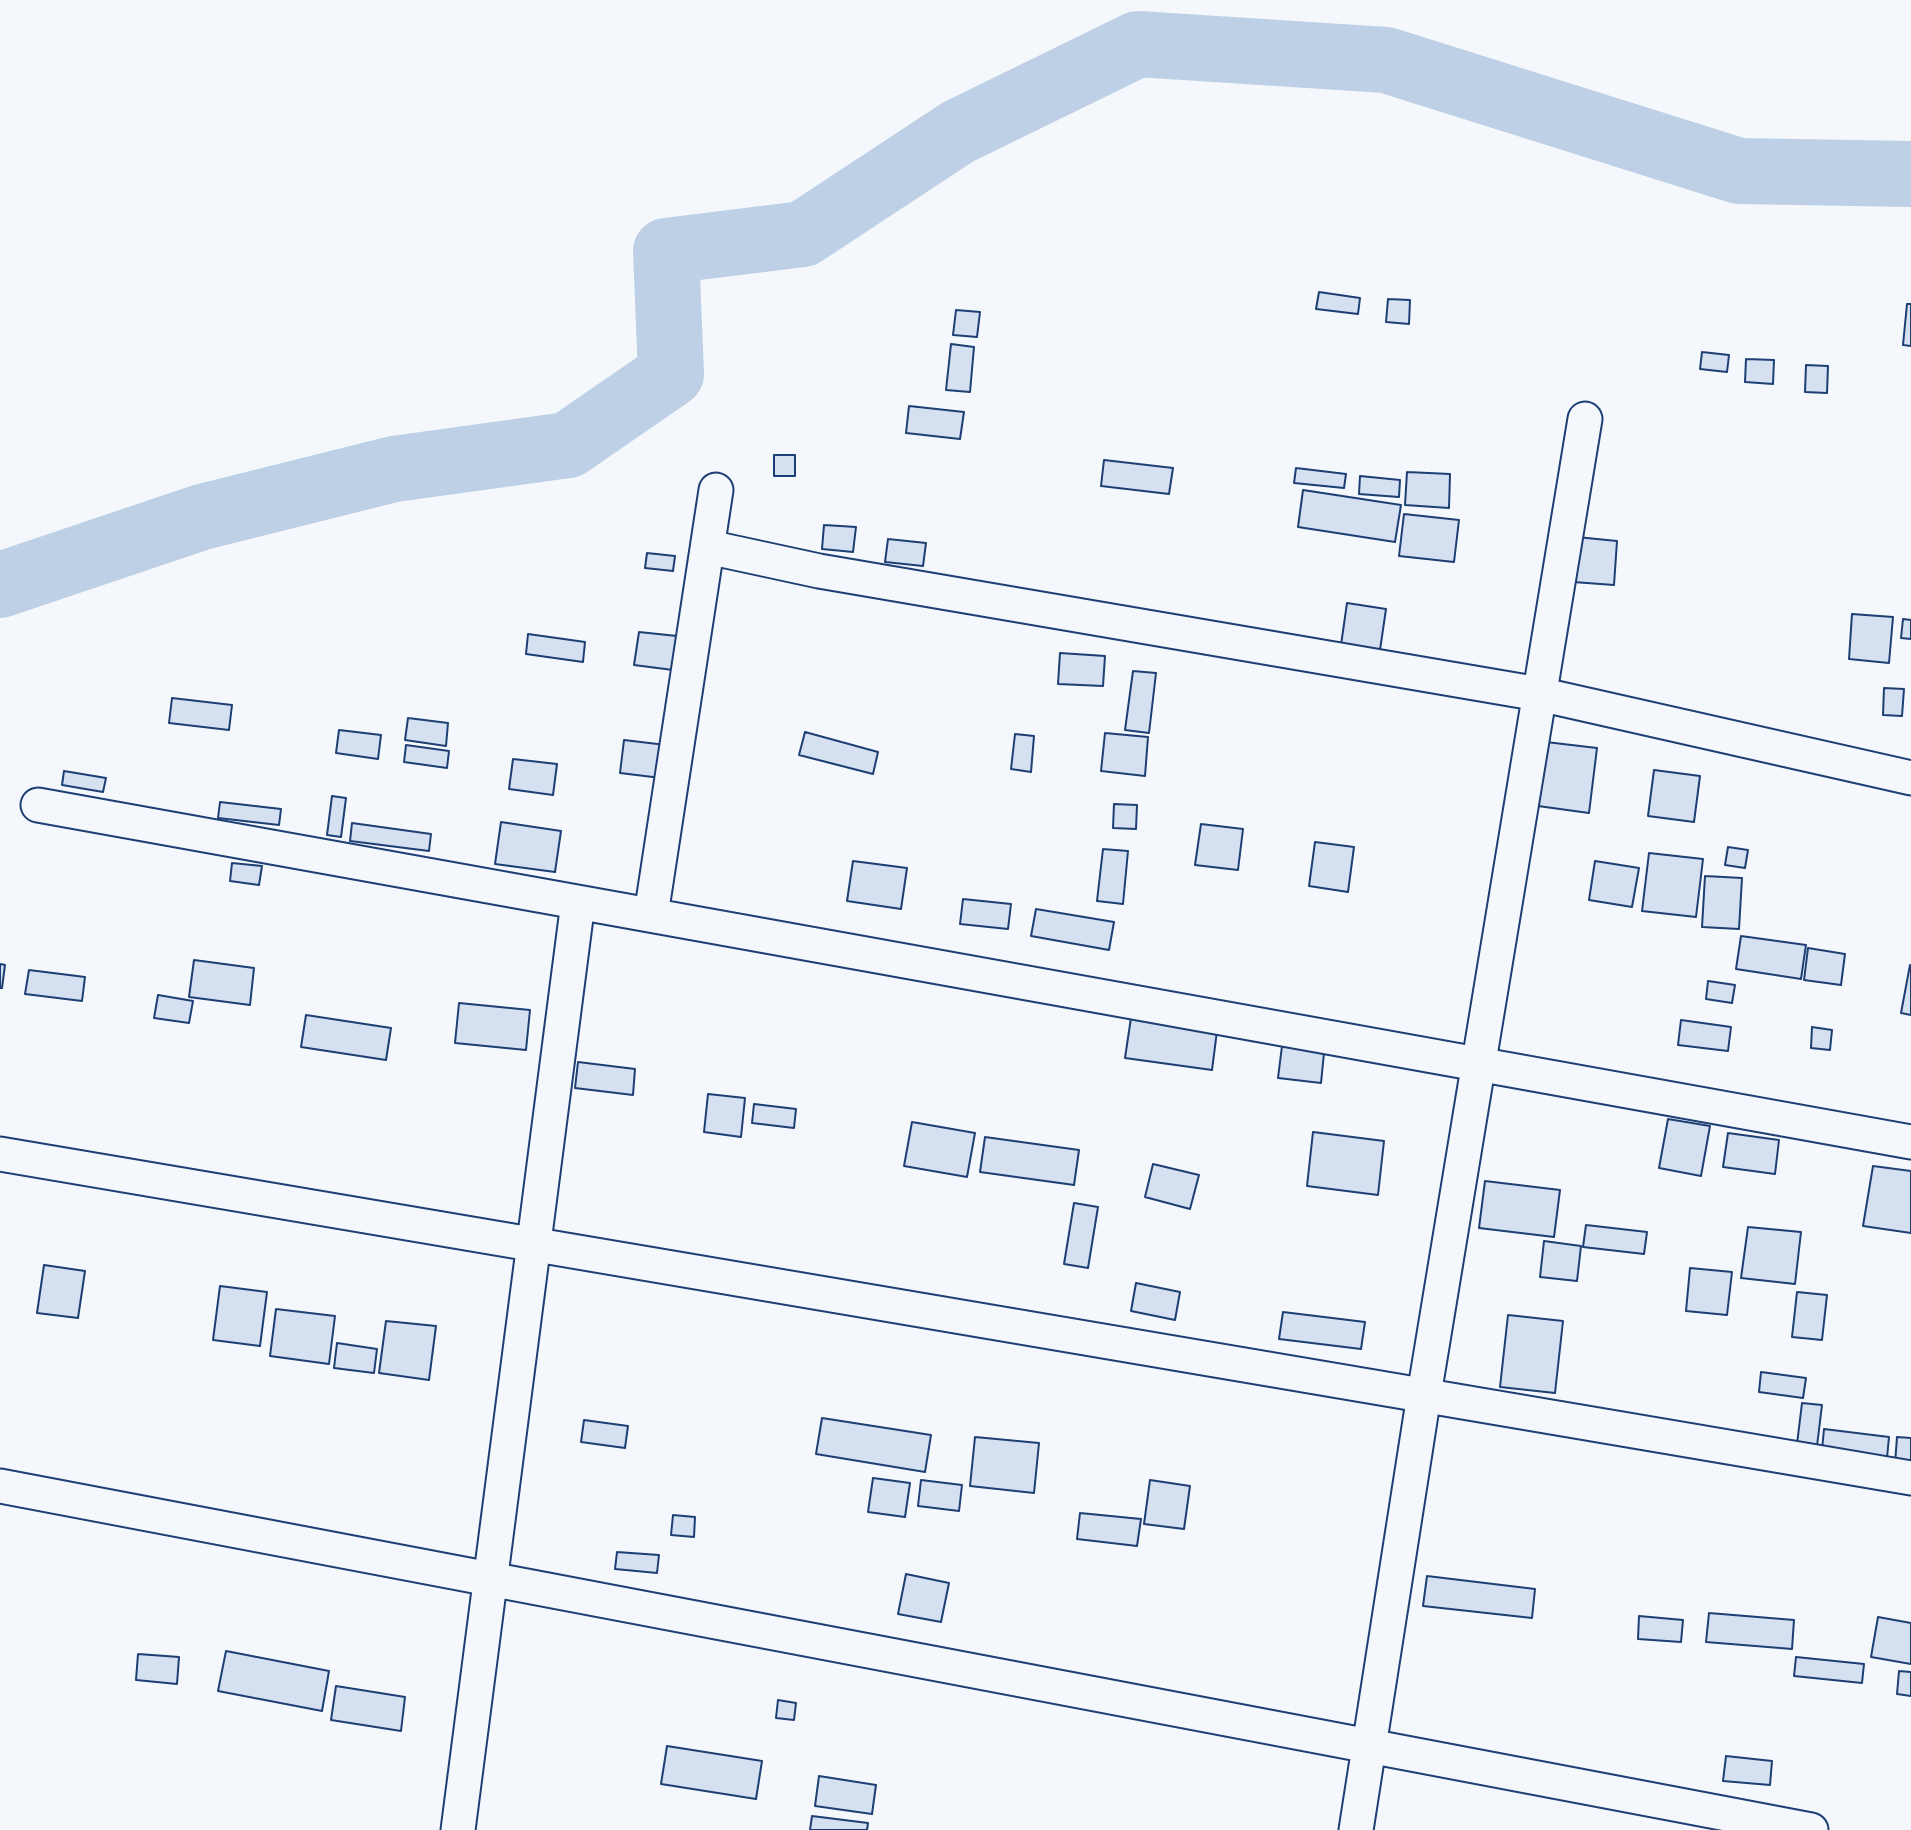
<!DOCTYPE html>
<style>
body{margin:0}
canvas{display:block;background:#f4f7fb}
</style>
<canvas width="1911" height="1830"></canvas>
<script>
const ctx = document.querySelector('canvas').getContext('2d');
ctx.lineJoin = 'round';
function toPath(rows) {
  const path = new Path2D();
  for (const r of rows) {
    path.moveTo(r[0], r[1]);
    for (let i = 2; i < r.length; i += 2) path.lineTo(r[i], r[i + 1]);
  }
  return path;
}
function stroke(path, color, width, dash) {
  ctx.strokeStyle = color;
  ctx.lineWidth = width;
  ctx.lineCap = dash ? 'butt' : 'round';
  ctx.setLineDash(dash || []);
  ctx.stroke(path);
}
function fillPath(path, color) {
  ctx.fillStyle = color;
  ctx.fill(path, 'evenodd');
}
stroke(toPath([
 [0,585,202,517,394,469,568,445,671,374,666,251,803,234,958,132,1138,44,1386,60,1739,171,1911,174]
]), '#bed0e5', 66);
const building = toPath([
 [1319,292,1360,298,1358,314,1316,309,1319,292],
 [1388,299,1410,300,1409,324,1386,322,1388,299],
 [1907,304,1911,304,1911,346,1903,345,1907,304],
 [956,310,980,312,977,337,953,335,956,310],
 [951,344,974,347,970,392,946,390,951,344],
 [1702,352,1729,355,1727,372,1700,369,1702,352],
 [1746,359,1774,360,1773,384,1745,382,1746,359],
 [1806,365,1828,366,1827,393,1805,392,1806,365],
 [909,406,964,412,960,439,906,433,909,406],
 [774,455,795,455,795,476,774,476,774,455],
 [1104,460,1173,468,1169,494,1101,486,1104,460],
 [1296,468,1346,474,1344,488,1294,483,1296,468],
 [1407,472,1450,474,1449,508,1405,505,1407,472],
 [1360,476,1400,480,1399,497,1359,494,1360,476],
 [1303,490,1401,505,1395,542,1298,527,1303,490],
 [1404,514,1459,520,1454,562,1399,556,1404,514],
 [824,525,856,527,853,552,822,549,824,525],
 [1577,537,1617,541,1614,585,1573,582,1577,537],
 [888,539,926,543,923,566,885,562,888,539],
 [647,553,675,556,673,571,645,568,647,553],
 [1347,603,1386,609,1380,650,1341,645,1347,603],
 [1852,614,1893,617,1889,663,1849,659,1852,614],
 [1903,619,1911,620,1911,639,1901,638,1903,619],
 [639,632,677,636,673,670,634,665,639,632],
 [528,634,585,642,583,662,526,654,528,634],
 [1060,653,1105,656,1103,686,1058,684,1060,653],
 [1133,671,1156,673,1149,733,1125,730,1133,671],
 [1884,688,1904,689,1902,716,1883,715,1884,688],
 [172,698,232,705,229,730,169,723,172,698],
 [408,718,448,723,446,746,405,740,408,718],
 [339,730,381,735,378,759,336,753,339,730],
 [805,732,878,752,873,774,799,755,805,732],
 [1105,733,1148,737,1145,776,1101,771,1105,733],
 [1015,734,1034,736,1031,772,1011,769,1015,734],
 [624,740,666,745,661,778,620,773,624,740],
 [1546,742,1597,748,1589,813,1538,806,1546,742],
 [406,745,449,751,447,768,404,762,406,745],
 [513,759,557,764,553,795,509,789,513,759],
 [1654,770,1700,776,1694,822,1648,816,1654,770],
 [64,771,106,778,103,792,62,785,64,771],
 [332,796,346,798,341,837,327,835,332,796],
 [220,802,281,809,279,825,218,818,220,802],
 [1114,804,1137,805,1136,829,1113,828,1114,804],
 [501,822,561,831,555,872,495,864,501,822],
 [352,823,431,834,429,851,350,841,352,823],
 [1201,824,1243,829,1238,870,1195,865,1201,824],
 [1315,842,1354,847,1348,892,1309,886,1315,842],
 [1728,847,1748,850,1745,868,1725,865,1728,847],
 [1103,849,1128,851,1123,904,1097,901,1103,849],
 [1649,853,1703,859,1696,917,1642,911,1649,853],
 [853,861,907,868,901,909,847,901,853,861],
 [1595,861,1639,868,1632,907,1589,900,1595,861],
 [232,863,262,866,259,885,230,881,232,863],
 [1705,876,1742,878,1739,929,1702,927,1705,876],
 [963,899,1011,904,1008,929,960,924,963,899],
 [1036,909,1114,922,1109,950,1031,936,1036,909],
 [1741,936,1806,945,1801,979,1736,969,1741,936],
 [1808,948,1845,954,1841,985,1804,980,1808,948],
 [194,960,254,968,250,1005,189,997,194,960],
 [0,964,5,965,2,988,0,988,0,964],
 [1910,965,1911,966,1911,1015,1901,1013,1910,965],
 [29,970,85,977,82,1001,25,994,29,970],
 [1708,981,1735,985,1732,1003,1706,999,1708,981],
 [158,995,193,1001,189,1023,154,1018,158,995],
 [459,1003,530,1010,526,1050,455,1043,459,1003],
 [1132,1011,1218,1023,1212,1070,1125,1058,1132,1011],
 [306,1015,391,1028,386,1060,301,1047,306,1015],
 [1681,1020,1731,1027,1728,1051,1678,1045,1681,1020],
 [1812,1027,1832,1030,1830,1050,1811,1048,1812,1027],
 [1283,1038,1325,1043,1321,1083,1278,1078,1283,1038],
 [578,1062,635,1069,633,1095,575,1088,578,1062],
 [708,1094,745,1098,741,1137,704,1132,708,1094],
 [754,1104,796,1109,794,1128,752,1123,754,1104],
 [1668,1119,1710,1126,1701,1176,1659,1168,1668,1119],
 [912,1122,975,1133,967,1177,904,1166,912,1122],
 [1313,1132,1384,1141,1378,1195,1307,1186,1313,1132],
 [1728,1133,1779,1140,1775,1174,1723,1167,1728,1133],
 [985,1137,1079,1150,1074,1185,980,1172,985,1137],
 [1153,1164,1199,1175,1190,1209,1145,1197,1153,1164],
 [1873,1166,1911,1171,1911,1233,1863,1226,1873,1166],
 [1485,1181,1560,1190,1554,1237,1479,1228,1485,1181],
 [1074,1203,1098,1207,1088,1268,1064,1264,1074,1203],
 [1586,1225,1647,1232,1644,1254,1583,1247,1586,1225],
 [1748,1227,1801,1232,1795,1284,1741,1278,1748,1227],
 [1544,1241,1581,1246,1577,1281,1540,1277,1544,1241],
 [44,1265,85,1271,78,1318,37,1313,44,1265],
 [1690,1268,1732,1272,1727,1315,1686,1311,1690,1268],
 [1136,1283,1180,1292,1175,1320,1131,1311,1136,1283],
 [220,1286,267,1292,260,1346,213,1340,220,1286],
 [1797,1292,1827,1295,1822,1340,1792,1337,1797,1292],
 [276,1309,335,1316,329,1364,270,1356,276,1309],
 [1283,1312,1365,1322,1361,1349,1279,1339,1283,1312],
 [1508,1315,1563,1321,1555,1393,1500,1387,1508,1315],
 [386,1321,436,1326,429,1380,379,1373,386,1321],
 [337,1343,377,1349,374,1373,334,1368,337,1343],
 [1761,1372,1806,1378,1803,1398,1759,1392,1761,1372],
 [1802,1403,1822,1405,1817,1446,1797,1444,1802,1403],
 [822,1418,931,1435,925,1472,816,1454,822,1418],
 [584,1420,628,1426,625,1448,581,1442,584,1420],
 [1824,1429,1889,1437,1887,1458,1822,1450,1824,1429],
 [975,1437,1039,1443,1034,1493,970,1486,975,1437],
 [1897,1437,1911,1438,1911,1465,1895,1464,1897,1437],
 [873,1478,910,1483,905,1517,868,1512,873,1478],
 [921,1480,962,1485,959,1511,918,1506,921,1480],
 [1150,1480,1190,1486,1184,1529,1144,1524,1150,1480],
 [1080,1513,1141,1519,1137,1546,1077,1539,1080,1513],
 [673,1515,695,1517,694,1537,671,1535,673,1515],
 [617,1552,659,1555,657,1573,615,1569,617,1552],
 [906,1574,949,1583,941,1622,898,1614,906,1574],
 [1427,1576,1535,1589,1532,1618,1423,1606,1427,1576],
 [1709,1613,1794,1620,1792,1649,1706,1642,1709,1613],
 [1639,1616,1683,1620,1681,1642,1638,1639,1639,1616],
 [1878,1617,1911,1623,1911,1664,1871,1657,1878,1617],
 [226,1651,329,1671,322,1711,218,1691,226,1651],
 [138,1654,179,1657,177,1684,136,1680,138,1654],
 [1796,1657,1864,1664,1862,1683,1794,1676,1796,1657],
 [1899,1671,1911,1672,1911,1696,1897,1694,1899,1671],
 [336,1686,405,1697,401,1731,331,1720,336,1686],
 [778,1700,796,1703,794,1720,776,1718,778,1700],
 [667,1746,762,1761,756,1799,661,1784,667,1746],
 [1726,1756,1772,1761,1770,1785,1723,1781,1726,1756],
 [819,1776,876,1785,872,1814,815,1806,819,1776],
 [812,1816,868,1823,867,1830,810,1830,812,1816]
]);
fillPath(building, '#d5e0f0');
stroke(building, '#1d3f73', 2);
const minor = toPath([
 [708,547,819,571,1539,694,1911,778],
 [38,805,1911,1142],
 [651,915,716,490],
 [0,1154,1911,1478],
 [0,1486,1811,1830],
 [458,1830,578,902],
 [1356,1830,1424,1395,1585,419]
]);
stroke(minor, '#1d3f73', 37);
stroke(minor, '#f4f7fb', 33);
</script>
